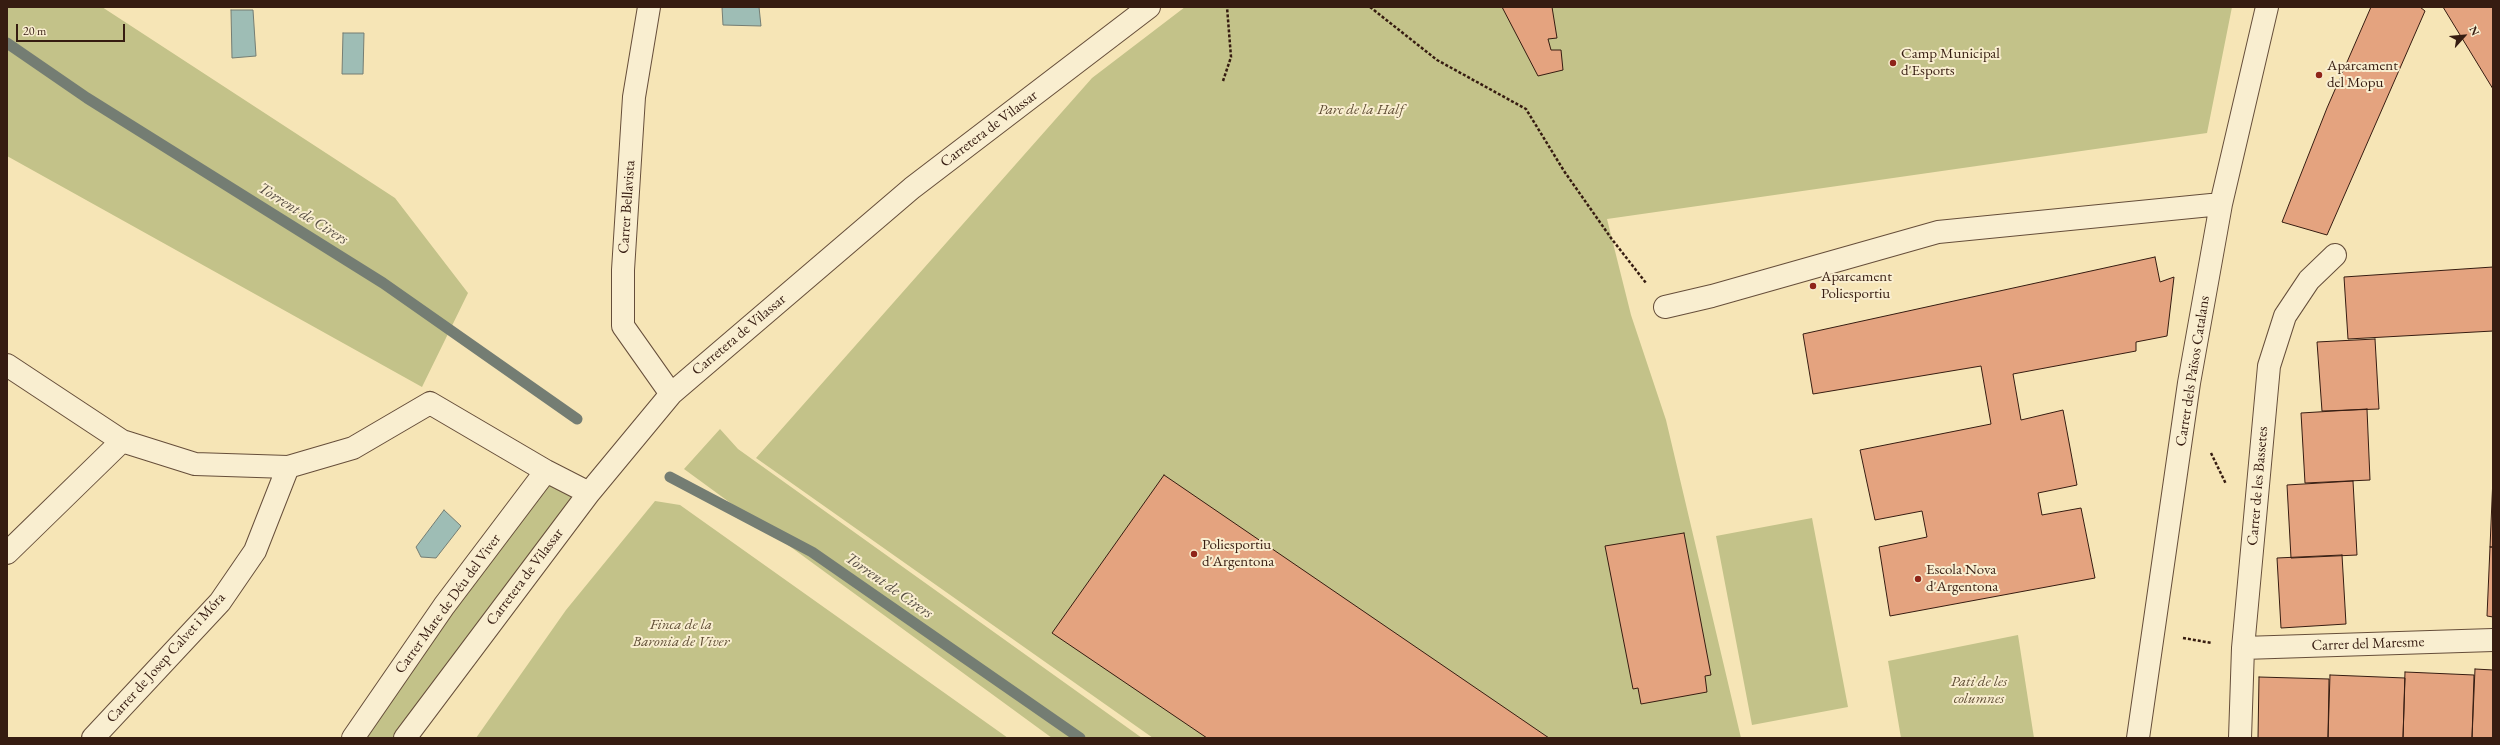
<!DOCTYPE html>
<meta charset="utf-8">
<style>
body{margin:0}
#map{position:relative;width:2500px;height:745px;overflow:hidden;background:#f6e5b6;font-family:"EB Garamond",serif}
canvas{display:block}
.frame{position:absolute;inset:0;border:8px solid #361c11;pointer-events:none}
.north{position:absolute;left:2444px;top:16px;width:40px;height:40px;-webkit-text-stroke:3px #f9eed0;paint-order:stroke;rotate:63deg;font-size:11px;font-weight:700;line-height:16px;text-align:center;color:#361c11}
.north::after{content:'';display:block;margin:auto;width:14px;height:18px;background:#361c11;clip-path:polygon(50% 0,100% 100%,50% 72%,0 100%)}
.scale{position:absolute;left:16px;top:24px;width:109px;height:18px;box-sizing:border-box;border:2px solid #361c11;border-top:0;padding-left:5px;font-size:12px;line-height:14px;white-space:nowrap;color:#361c11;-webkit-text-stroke:3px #f9eed0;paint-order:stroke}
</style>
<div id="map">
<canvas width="2500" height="745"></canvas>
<div class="frame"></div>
<div class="north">N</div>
<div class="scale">20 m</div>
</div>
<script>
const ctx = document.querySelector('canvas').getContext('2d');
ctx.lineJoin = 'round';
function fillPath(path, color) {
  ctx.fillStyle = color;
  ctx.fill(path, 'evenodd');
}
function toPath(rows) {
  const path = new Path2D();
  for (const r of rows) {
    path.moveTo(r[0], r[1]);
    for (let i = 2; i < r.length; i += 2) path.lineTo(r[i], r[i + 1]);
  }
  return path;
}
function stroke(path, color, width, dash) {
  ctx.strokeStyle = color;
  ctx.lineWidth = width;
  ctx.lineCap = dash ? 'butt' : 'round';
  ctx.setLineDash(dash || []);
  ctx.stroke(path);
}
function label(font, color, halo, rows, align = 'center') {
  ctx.font = font + ' "EB Garamond",serif';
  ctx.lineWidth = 4;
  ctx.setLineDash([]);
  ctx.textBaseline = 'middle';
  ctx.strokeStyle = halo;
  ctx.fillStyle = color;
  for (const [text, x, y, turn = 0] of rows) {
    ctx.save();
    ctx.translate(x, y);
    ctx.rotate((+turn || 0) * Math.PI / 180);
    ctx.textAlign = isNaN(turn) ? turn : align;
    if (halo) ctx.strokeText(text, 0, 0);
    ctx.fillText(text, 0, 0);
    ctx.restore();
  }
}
fillPath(toPath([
 [7,7,102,7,395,198,468,293,422,387,7,156],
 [1185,7,2232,7,2207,133,1607,219,1631,315,1666,420,1741,738,1153,738,756,458,1092,78],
 [720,429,738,449,1142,738,1052,738,684,469],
 [546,471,589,493,405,738,353,738],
 [655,501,680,505,1008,738,476,738,566,610],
 [1812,518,1848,707,1752,725,1716,536],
 [2018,635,2034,738,1901,738,1888,661]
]), '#c3c289');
const water = toPath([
 [722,7,759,7,761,26,723,25,722,7],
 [231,10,253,10,256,56,232,58,231,10],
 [343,33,364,33,363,74,342,74,343,33],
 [444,510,461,526,436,558,421,557,416,547,444,510]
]);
fillPath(water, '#9ebdb5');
stroke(water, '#747d73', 1);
stroke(toPath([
 [7,43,87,98,383,283,577,419],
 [670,477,812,552,1080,738]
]), '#747d73', 11);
const building = toPath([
 [1502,7,1552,7,1557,38,1548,39,1551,50,1561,50,1563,70,1538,76,1502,7],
 [2371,7,2420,7,2425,11,2327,235,2282,222,2327,108,2371,7],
 [2443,7,2493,7,2493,89,2443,7],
 [2155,257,2160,282,2174,277,2167,336,2136,342,2136,351,2013,374,2021,420,2063,410,2077,485,2038,493,2042,515,2081,508,2095,578,1890,616,1879,547,1927,537,1922,511,1875,520,1860,450,1991,424,1981,366,1813,394,1803,334,2155,257],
 [2493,267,2493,331,2348,339,2344,277,2493,267],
 [2375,339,2379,409,2322,411,2317,342,2375,339],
 [2367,409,2370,480,2305,483,2301,413,2367,409],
 [1164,475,1549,738,1207,738,1052,633,1164,475],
 [2493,477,2493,547,2490,547,2493,477],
 [2353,481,2357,555,2291,558,2287,485,2353,481],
 [1684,533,1711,675,1705,676,1707,692,1641,704,1638,688,1633,689,1605,546,1684,533],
 [2490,547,2493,547,2493,617,2487,616,2490,547],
 [2342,555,2346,624,2281,628,2277,558,2342,555],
 [2475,669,2493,670,2493,738,2472,738,2475,669],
 [2405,672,2474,675,2472,738,2403,738,2405,672],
 [2330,675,2405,678,2403,738,2328,738,2330,675],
 [2259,677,2329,679,2328,738,2258,738,2259,677]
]);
fillPath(building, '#e4a37f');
stroke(building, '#361c11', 1);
const minor = toPath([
 [649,7,634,97,623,270,623,326,671,394],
 [1665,307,1712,296,1938,232,2221,204],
 [7,365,122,441,195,464,288,467,353,448,430,403,546,471,589,493],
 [7,553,122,441],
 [2243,648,2493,640],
 [93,738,220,602,255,551,288,467],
 [353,738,444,606,546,471],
 [405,738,589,493,671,394,912,188,1149,7],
 [2138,738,2189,383,2221,204,2267,7],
 [2240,738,2243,648,2269,366,2285,316,2309,280,2335,255]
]);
stroke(minor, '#664e3a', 24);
stroke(toPath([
 [1370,7,1437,60,1526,109,1564,171,1611,238,1646,283],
 [1223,81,1231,57,1227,7],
 [2211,453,2226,484],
 [2183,638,2212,643]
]), '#361c11', 2.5, [3, 2]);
stroke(minor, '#f9eed0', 22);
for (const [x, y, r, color] of [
 [1893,63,4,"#8f2418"],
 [2319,75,4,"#8f2418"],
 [1813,286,4,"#8f2418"],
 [1194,554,4,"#8f2418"],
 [1918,579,4,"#8f2418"]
]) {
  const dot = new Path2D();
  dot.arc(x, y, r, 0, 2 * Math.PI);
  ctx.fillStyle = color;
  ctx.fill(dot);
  stroke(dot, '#f9eed0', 1.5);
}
label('15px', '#361c11', '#f9eed0', [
 ["Camp Municipal",1901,54],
 ["d'Esports",1901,71],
 ["Aparcament",2327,66],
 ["del Mopu",2327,83],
 ["Aparcament",1821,277],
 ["Poliesportiu",1821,294],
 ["Poliesportiu",1202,545],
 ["d'Argentona",1202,562],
 ["Escola Nova",1926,570],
 ["d'Argentona",1926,587]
], 'left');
label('italic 15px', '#604e35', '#f9eed0', [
 ["Parc de la Half",1361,110],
 ["Finca de la",681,625],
 ["Baronia de Viver",681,642],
 ["Pati de les",1979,682],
 ["columnes",1979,699]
]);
label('15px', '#361c11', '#f9eed0', [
 ["Carretera de Vilassar",989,129,-37],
 ["Carrer Bellavista",627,207,-86],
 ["Carretera de Vilassar",739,335,-40],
 ["Carrer dels Països Catalans",2193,371,-81],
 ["Carrer de les Bassetes",2258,486,-85],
 ["Carretera de Vilassar",525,577,-53],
 ["Carrer Mare de Déu del Viver",448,604,-54],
 ["Carrer del Maresme",2368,644,-2],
 ["Carrer de Josep Calvet i Móra",166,658,-48]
]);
label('italic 16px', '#554c42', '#f9eed0', [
 ["Torrent de Cirers",303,214,32],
 ["Torrent de Cirers",889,586,35]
]);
</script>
